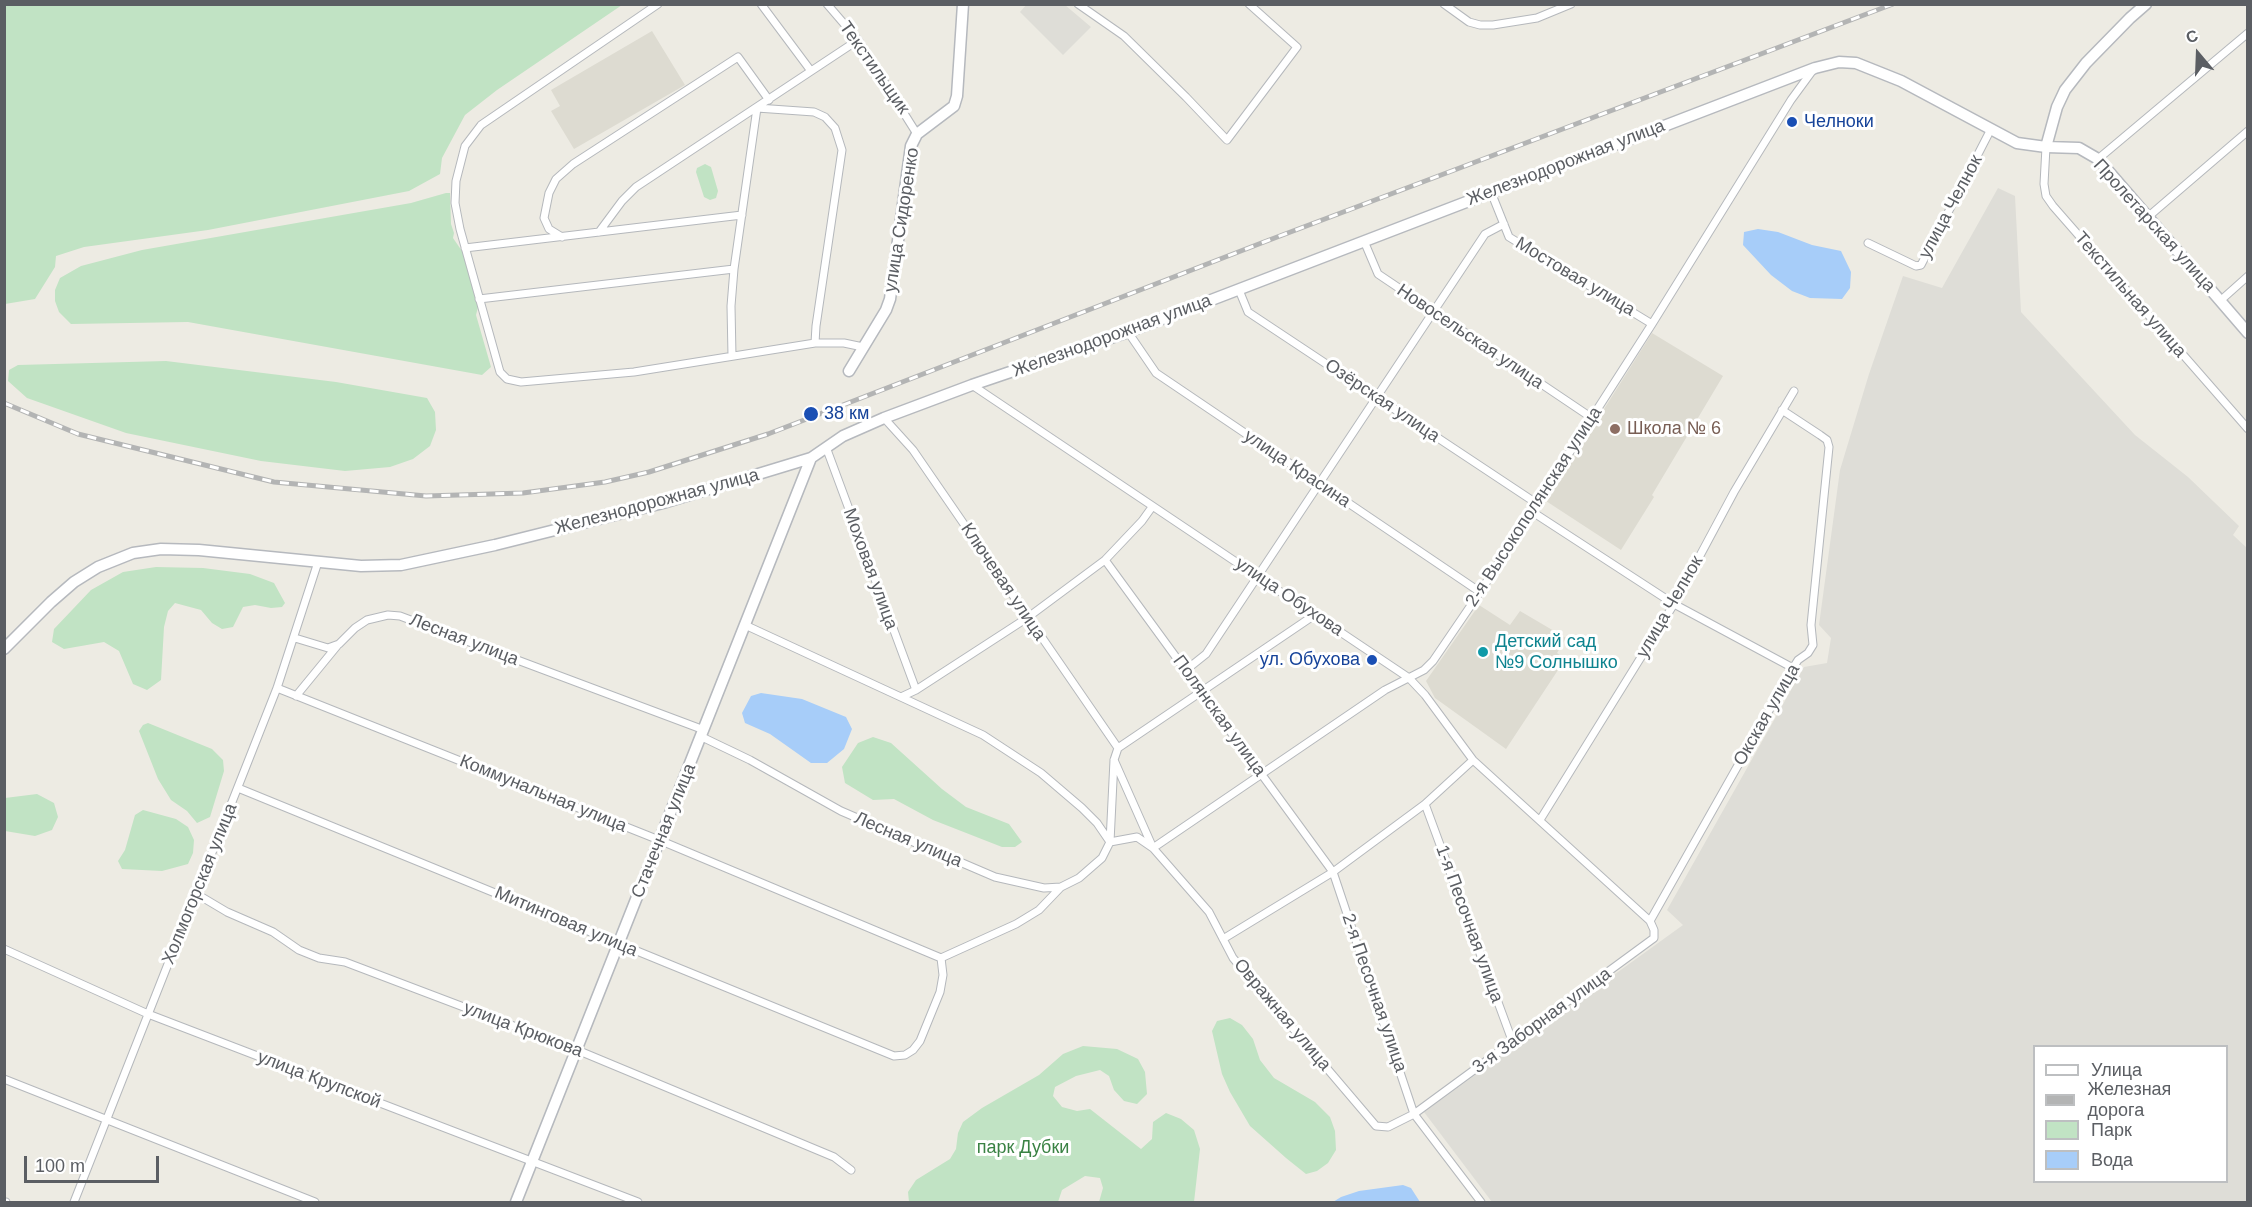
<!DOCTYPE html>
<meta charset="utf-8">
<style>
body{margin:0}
#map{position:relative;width:2252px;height:1207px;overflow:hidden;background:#edebe3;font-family:Helvetica,sans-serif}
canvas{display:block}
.frame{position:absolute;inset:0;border:6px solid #5b5e63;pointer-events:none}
.legend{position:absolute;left:2033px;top:1045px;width:195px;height:138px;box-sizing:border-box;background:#fff;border:2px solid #bdbfc1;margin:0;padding:8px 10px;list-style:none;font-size:18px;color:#5b5e63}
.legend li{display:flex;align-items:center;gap:12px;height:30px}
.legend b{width:30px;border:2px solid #bdbfc1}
.north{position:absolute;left:2168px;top:24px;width:60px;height:60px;-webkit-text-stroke:4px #fff;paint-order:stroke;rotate:341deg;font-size:16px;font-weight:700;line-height:24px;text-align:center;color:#5b5e63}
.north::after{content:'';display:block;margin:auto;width:21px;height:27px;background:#5b5e63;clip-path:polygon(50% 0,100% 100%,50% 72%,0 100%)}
.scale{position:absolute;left:24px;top:1156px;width:135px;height:27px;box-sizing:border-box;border:3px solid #5b5e63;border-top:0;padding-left:8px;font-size:18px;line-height:21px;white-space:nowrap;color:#5b5e63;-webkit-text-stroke:4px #fff;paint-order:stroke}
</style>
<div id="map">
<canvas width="2252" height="1207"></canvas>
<div class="frame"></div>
<ul class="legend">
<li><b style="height:8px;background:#fff"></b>Улица</li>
<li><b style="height:8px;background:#b3b4b4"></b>Железная дорога</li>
<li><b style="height:16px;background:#c1e3c4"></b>Парк</li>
<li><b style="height:16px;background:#a7cdf9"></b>Вода</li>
</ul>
<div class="north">С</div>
<div class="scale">100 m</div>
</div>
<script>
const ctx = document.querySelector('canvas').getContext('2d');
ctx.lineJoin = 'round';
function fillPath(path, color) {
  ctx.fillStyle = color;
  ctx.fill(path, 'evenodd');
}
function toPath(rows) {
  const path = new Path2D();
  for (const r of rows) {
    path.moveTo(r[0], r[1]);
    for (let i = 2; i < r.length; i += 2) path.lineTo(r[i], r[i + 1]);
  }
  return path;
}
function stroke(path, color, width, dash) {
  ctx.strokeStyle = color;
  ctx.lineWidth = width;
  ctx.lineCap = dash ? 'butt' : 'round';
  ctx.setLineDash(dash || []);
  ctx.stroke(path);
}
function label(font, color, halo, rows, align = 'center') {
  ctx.font = font + ' Helvetica,sans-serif';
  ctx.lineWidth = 6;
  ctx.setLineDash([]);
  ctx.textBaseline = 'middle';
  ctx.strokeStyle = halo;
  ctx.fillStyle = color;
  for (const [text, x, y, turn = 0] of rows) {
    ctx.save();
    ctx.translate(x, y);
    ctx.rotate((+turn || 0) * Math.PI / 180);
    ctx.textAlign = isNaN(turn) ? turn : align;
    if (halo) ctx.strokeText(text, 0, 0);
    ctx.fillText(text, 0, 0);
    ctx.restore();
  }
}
fillPath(toPath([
 [1027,4,1065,5,1091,27,1063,55,1020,12],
 [1998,188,2015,196,2021,312,2135,435,2188,477,2239,526,2233,535,2247,548,2247,1202,1492,1202,1424,1112,1683,925,1667,910,1804,667,1827,663,1831,638,1819,625,1840,470,1869,374,1903,276,1942,288],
 [2034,1046,2226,1046,2226,1182,2034,1182]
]), '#deddd7');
fillPath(toPath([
 [652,31,685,85,574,149,551,111,560,106,551,90],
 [1652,333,1723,376,1652,495,1654,497,1621,550,1546,501],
 [1479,605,1510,625,1520,611,1566,638,1557,653,1571,663,1566,671,1560,667,1506,749,1435,698,1426,681]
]), '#dddbd1');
fillPath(toPath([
 [5,4,622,4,622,5,497,90,465,115,442,158,440,174,409,191,208,230,84,247,56,256,55,267,35,299,5,304],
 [705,164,711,167,718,191,716,198,710,200,704,197,696,172,697,168],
 [446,193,450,193,451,224,454,233,453,238,464,254,478,307,476,315,491,367,482,375,188,322,71,324,59,312,55,301,55,290,60,278,81,266,142,250,411,203],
 [166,361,336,382,427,398,435,412,436,430,430,446,413,459,390,467,345,471,261,461,126,433,27,398,8,381,9,370,18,365],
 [156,567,203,568,250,574,274,583,285,603,282,607,271,608,255,605,243,607,233,627,222,629,212,623,201,610,175,603,168,611,164,627,161,680,147,690,133,684,119,651,104,642,64,649,52,642,54,629,91,590,123,572],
 [148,723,212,749,223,760,224,771,210,817,197,823,187,811,171,800,158,779,139,731,143,725],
 [873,737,891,743,942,789,966,807,1009,824,1022,842,1015,847,1002,847,933,820,894,799,873,800,845,783,842,767,858,743],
 [37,794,54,803,58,817,52,830,35,836,5,831,5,798],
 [143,810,176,819,188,827,194,840,193,853,188,864,162,871,122,869,118,861,125,850,135,815],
 [1230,1018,1242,1025,1253,1039,1260,1060,1274,1078,1315,1102,1330,1117,1335,1131,1336,1150,1328,1163,1317,1171,1306,1174,1286,1158,1250,1126,1230,1092,1222,1074,1212,1031,1217,1021],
 [1083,1046,1117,1049,1138,1059,1145,1072,1147,1094,1137,1104,1124,1101,1114,1090,1109,1076,1100,1070,1076,1076,1055,1087,1053,1096,1062,1107,1077,1111,1090,1109,1141,1149,1152,1139,1153,1122,1166,1113,1181,1119,1194,1130,1200,1149,1194,1202,1099,1202,1103,1188,1100,1178,1085,1176,1062,1190,1058,1202,909,1202,908,1192,916,1180,950,1159,956,1149,958,1133,963,1122,982,1108,1039,1075,1063,1054]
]), '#c1e3c4');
fillPath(toPath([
 [1758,229,1778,232,1812,245,1841,251,1851,272,1850,288,1842,299,1810,298,1792,291,1771,275,1743,245,1744,232],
 [761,693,802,699,846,717,852,729,844,749,827,763,811,763,770,734,745,723,742,713,751,696],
 [1403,1185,1411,1188,1420,1202,1333,1202,1341,1197,1359,1191]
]), '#a7cdf9');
const street = toPath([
 [658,4,481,125,465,146,456,181,455,203,460,229,500,372,507,379,521,382,634,372,815,343,844,343,863,347],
 [761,4,811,71],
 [827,4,858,40,917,134],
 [1078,4,1124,36,1186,97,1227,140,1297,47,1249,4],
 [1444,4,1469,22,1480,25,1493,25,1537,18,1571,4],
 [2046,147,2044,184,2046,196,2053,206,2248,429],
 [2098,159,2248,33],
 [1491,192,1509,237,1652,324],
 [2149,216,2248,131],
 [599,232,622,201,636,187,858,40],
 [562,237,549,229,544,218,549,193,556,179,573,164,738,57,769,100],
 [1364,241,1378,274,1592,418],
 [1868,243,1916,266,1921,265,1991,129],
 [465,248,742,215],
 [1239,290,1248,312,1536,503],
 [479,299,734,269],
 [2220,301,2248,276],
 [1128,332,1156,373,1480,592],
 [732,356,731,306,734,269,757,108,814,112,825,117,835,128,842,150,816,326,815,343],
 [884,418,913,450,1118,748],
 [826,447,916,690],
 [1531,511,1674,604,1793,668],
 [1105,560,1333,872,1414,1114,1481,1202],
 [745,625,983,735,1041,773,1082,808,1097,823,1110,842,1137,837,1153,848,1209,912,1233,958,1376,1126,1388,1127,1414,1114,1654,938,1654,930,1650,921,1473,760,1425,695,1409,678,972,385],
 [295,638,328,648,339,644,355,628,367,620,388,615,400,616,704,730],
 [1186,670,1206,654,1485,234,1504,224],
 [277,688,659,840,941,958],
 [296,696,337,646],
 [901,697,916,690,1027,618,1105,560,1142,521,1152,507],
 [702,737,750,760,841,811,995,877,1044,888,1061,887,1079,878,1102,858,1110,842,1114,760,1118,748],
 [1118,748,1316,614],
 [1114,760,1153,848,1385,690,1424,670,1433,661,1480,592,1652,324,1791,100,1813,70],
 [238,788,894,1056,905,1055,913,1050,920,1041,940,992,943,975,941,958],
 [1425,804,1513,1043],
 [1540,820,1674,604,1734,492,1794,391],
 [195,893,227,912,273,932,299,950,319,958,345,962,577,1050,834,1157,851,1170],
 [1650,921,1793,668,1798,660,1808,653,1813,645,1811,625,1829,447,1827,440,1820,435,1782,410],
 [1223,939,1333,872,1425,804,1473,760],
 [4,949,148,1014,638,1202],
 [941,958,1016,924,1039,910,1061,887],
 [4,1079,315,1202],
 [4,1202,6,1202],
 [74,1202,277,688,318,562]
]);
const secondary = toPath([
 [2046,147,2057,107,2065,90,2086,63,2130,18,2146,4],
 [849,371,886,310,890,299,911,146,917,134,954,106,957,96,963,4],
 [4,649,51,602,74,582,98,567,133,553,161,549,199,550,361,566,401,565,495,545,663,503,811,458,843,436,884,418,972,385,1128,332,1815,68,1839,62,1856,63,1901,81,2017,143,2046,147,2079,148,2098,159,2248,333],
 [516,1202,811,458]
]);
stroke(street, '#b5b8bc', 9);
stroke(secondary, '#b6b9be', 13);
stroke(street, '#fff', 7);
stroke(secondary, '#fff', 10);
const rail = toPath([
 [4,403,78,434,274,482,426,496,523,493,605,482,649,472,768,434,1264,242,1893,4]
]);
stroke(rail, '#b3b4b4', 5);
stroke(rail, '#fff', 3, [9]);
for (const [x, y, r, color] of [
 [1792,122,6,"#1a4fb4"],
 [811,414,8,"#1a4fb4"],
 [1615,429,6,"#8d6e63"],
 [1483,652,6,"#0f9aa8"],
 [1372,660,6,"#1a4fb4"]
]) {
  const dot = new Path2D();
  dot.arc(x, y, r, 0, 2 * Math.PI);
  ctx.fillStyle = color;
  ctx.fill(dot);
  stroke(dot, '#fff', 2);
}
label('18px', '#5b5e63', '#fff', [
 ["Текстильщик",874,68,55],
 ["Железнодорожная улица",1566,163,-21],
 ["улица Челнок",1951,207,-62],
 ["улица Сидоренко",902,220,-81],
 ["Пролетарская улица",2154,226,48],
 ["Мостовая улица",1575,277,31],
 ["Текстильная улица",2130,295,49],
 ["Железнодорожная улица",1112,336,-20],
 ["Новосельская улица",1470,337,34],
 ["Озёрская улица",1382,401,34],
 ["улица Красина",1297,469,34],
 ["Железнодорожная улица",657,502,-15],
 ["2-я Высокополянская улица",1534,507,-57],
 ["Моховая улица",870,569,70],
 ["Ключевая улица",1003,582,56],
 ["улица Обухова",1289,597,34],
 ["улица Челнок",1670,607,-60],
 ["Лесная улица",464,640,21],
 ["Окская улица",1767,715,-60],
 ["Полянская улица",1219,716,54],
 ["Коммунальная улица",543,794,22],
 ["Стачечная улица",664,831,-68],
 ["Лесная улица",908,840,23],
 ["Холмогорская улица",200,884,-68],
 ["Митинговая улица",566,922,23],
 ["1-я Песочная улица",1469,924,70],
 ["2-я Песочная улица",1374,993,71],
 ["Овражная улица",1282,1015,50],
 ["3-я Заборная улица",1542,1021,-36],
 ["улица Крюкова",523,1030,21],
 ["улица Крупской",319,1080,21]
]);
label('18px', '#164399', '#fff', [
 ["Челноки",1804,122],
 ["38 км",824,414],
 ["ул. Обухова",1360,660,"right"]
], 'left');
label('18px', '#785e54', '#fff', [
 ["Школа № 6",1627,429]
], 'left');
label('18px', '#0d838f', '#fff', [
 ["Детский сад",1495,642],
 ["№9 Солнышко",1495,663]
], 'left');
label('18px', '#3a8244', '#fff', [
 ["парк Дубки",1023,1148]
]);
</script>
